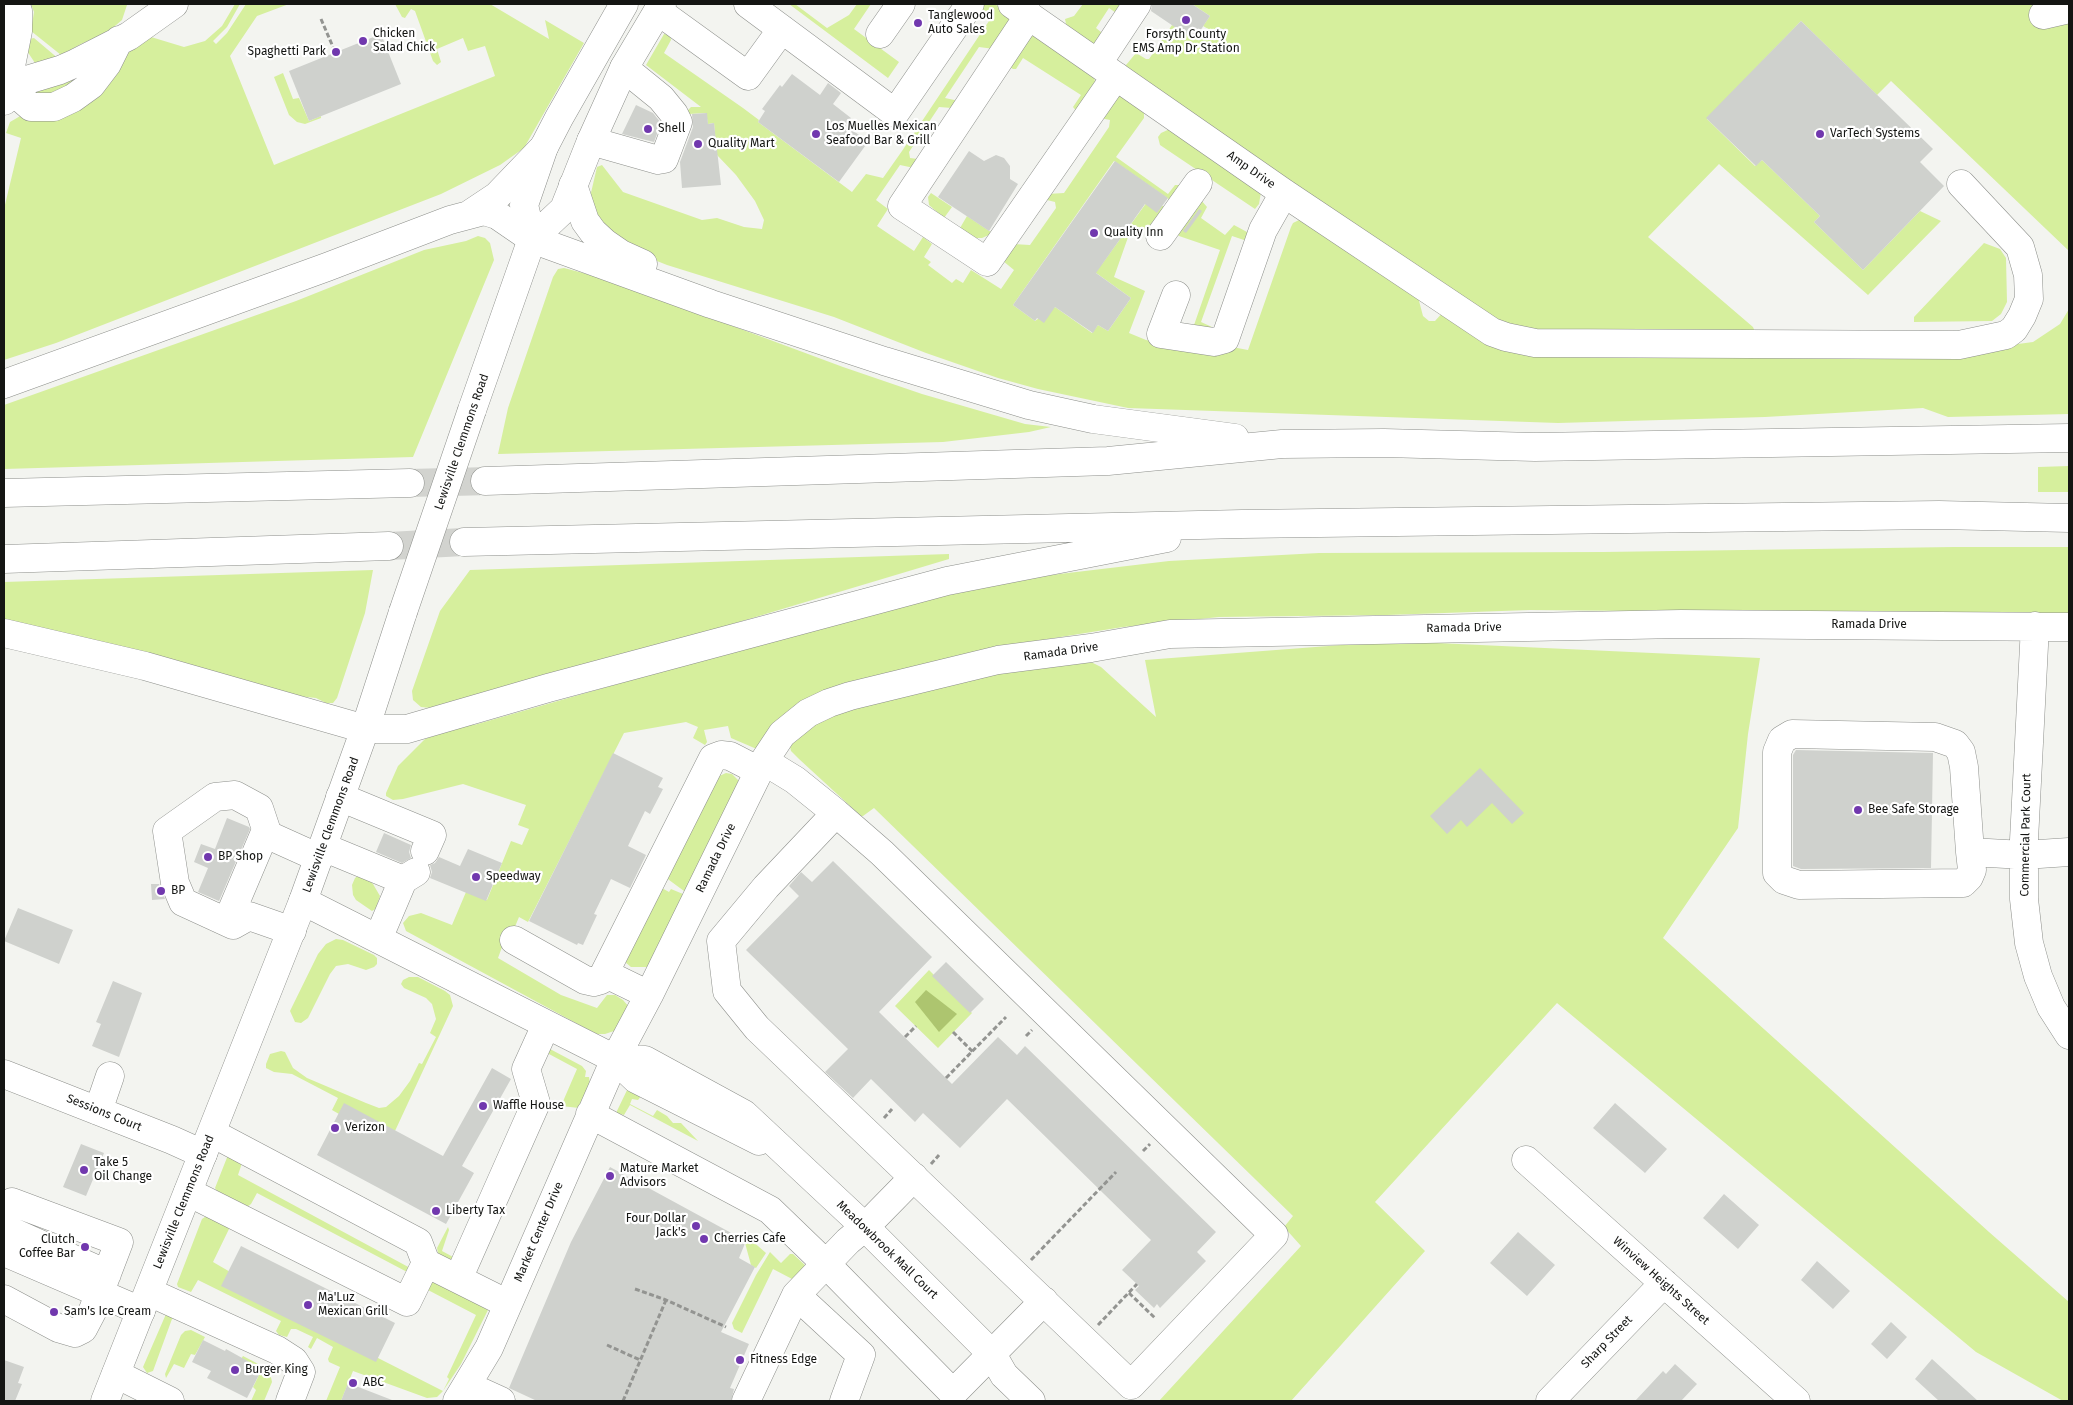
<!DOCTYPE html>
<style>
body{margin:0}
#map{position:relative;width:2073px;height:1405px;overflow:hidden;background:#f3f4f0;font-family:"Fira Sans",sans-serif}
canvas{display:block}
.frame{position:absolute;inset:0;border:5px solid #141513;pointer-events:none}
</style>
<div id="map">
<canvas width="2073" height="1405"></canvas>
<div class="frame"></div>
</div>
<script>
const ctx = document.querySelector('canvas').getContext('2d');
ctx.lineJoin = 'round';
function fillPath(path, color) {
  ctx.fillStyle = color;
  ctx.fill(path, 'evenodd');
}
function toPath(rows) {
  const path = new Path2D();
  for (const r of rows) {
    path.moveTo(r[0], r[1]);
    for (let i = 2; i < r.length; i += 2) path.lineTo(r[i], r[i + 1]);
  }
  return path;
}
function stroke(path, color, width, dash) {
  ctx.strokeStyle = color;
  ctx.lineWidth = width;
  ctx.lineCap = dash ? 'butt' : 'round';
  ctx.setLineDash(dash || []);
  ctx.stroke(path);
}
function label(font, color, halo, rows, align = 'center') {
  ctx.font = font + ' "Fira Sans",sans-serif';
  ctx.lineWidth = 4.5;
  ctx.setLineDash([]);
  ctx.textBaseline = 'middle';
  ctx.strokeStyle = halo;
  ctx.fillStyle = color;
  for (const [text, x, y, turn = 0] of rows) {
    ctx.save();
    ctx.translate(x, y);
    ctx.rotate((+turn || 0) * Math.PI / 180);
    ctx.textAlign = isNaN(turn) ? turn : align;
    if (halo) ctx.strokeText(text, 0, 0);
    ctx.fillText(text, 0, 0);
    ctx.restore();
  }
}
fillPath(toPath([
 [31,4,127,4,127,5,122,20,108,32,81,44,61,55,31,31,34,12],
 [235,4,240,4,227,27,213,41,216,44,227,33,246,4,289,4,257,16,230,56,274,165,495,76,485,46,468,51,463,38,437,49,441,62,437,65,433,61,415,11,411,9,405,18,402,17,395,4,490,4,549,39,545,20,584,43,524,148,500,165,441,194,56,343,4,360,4,209,21,138,6,133,10,122,128,53,133,47,151,37,184,47,205,41,222,26],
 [789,4,795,4,827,28,849,15,857,4,871,4,854,29,899,62,888,78],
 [983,4,995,4,1009,15,1010,22,994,49,979,47,945,98,959,101,952,108,939,107,909,152,910,158,918,159,914,168,900,165,876,200,888,209,877,226,914,251,923,237,932,244,924,257,931,262,928,265,952,283,956,279,963,283,971,270,1001,289,1014,270,1003,261,1013,244,1030,245,1056,208,1055,202,1047,200,1047,194,1064,193,1109,127,1110,120,1100,118,1119,96,1127,96,1144,112,1144,118,1116,157,1168,194,1175,185,1181,185,1173,202,1114,161,1013,305,1035,321,1055,307,1092,333,1098,325,1108,331,1131,298,1085,265,1102,264,1147,202,1155,200,1168,210,1152,231,1132,226,1114,277,1145,291,1129,333,1146,340,1219,353,1232,347,1248,350,1291,227,1293,223,1299,220,1311,223,1418,297,1423,316,1429,321,1435,321,1444,311,1481,336,1958,352,2033,342,2060,324,2069,309,2069,414,1948,417,1923,408,1765,417,1558,423,1128,408,1038,389,998,378,926,353,834,317,667,265,632,251,601,228,590,197,597,167,602,165,623,192,702,220,717,218,744,227,762,229,764,220,755,201,736,175,717,155,714,123,708,124,706,113,689,114,688,110,691,107,701,107,646,65,664,34,670,35,671,40,664,53,743,108,759,120,758,122,852,192,866,174,883,178,902,151,989,21,979,14],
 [1083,4,1126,4,1119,15,1109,8,1096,28,1106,36,1099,48,1067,28,1065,19,1074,16],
 [1192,4,2069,4,2069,251,1891,81,1877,95,1801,21,1707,119,1755,166,1762,160,1820,216,1814,222,1863,270,1920,211,1941,221,1868,295,1719,164,1648,237,1753,327,1755,332,1514,330,1125,71,1126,65,1136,53,1146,59,1149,59,1172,25,1199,33,1205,37,1210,30,1203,26,1210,16],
 [1037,35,1093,74,1096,85,1077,112,1073,107,1081,95,1023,58,1016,69,1013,69,1008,66,1031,36],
 [34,38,60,60,35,63,27,51,29,39],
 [93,64,63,93,35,95,34,91],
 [283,73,293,99,299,98,309,121,321,116,321,118,305,124,297,122,289,115,274,77],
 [1172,128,1261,192,1259,204,1255,209,1160,145,1158,137,1161,133],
 [931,193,952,207,944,218,929,205,928,197],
 [1201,200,1207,207,1201,218,1225,235,1234,225,1247,232,1248,236,1244,240,1232,236,1201,322,1212,327,1214,329,1193,328,1220,250,1179,236,1176,233],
 [967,216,991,232,989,235,982,238,976,238,960,228],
 [478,236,485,238,490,243,494,260,413,457,4,469,4,405,296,301,424,250,466,241],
 [1984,243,2000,249,2006,258,2007,302,2001,314,1992,321,1914,322,1914,317],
 [564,268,606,279,843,367,922,394,1025,424,1051,427,1029,432,943,442,498,454,508,408,553,277,558,269],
 [2069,466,2069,492,2038,492,2038,467],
 [1954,547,2069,547,2069,615,1530,610,1387,615,1219,617,1123,627,1048,639,959,659,759,750,731,738,728,726,704,730,707,742,705,745,693,738,698,727,686,722,624,733,528,922,519,917,514,929,509,928,498,958,561,995,597,1008,607,995,615,995,623,1000,629,1007,621,1025,614,1031,605,1034,597,1034,587,1029,406,931,403,923,409,916,421,913,452,925,466,892,487,900,511,841,522,845,529,829,518,825,526,805,463,784,403,799,393,800,386,796,386,793,398,766,425,739,473,721,474,725,715,656,948,593,1026,578,1169,561,1319,553,1603,552],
 [949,554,949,559,659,646,431,708,421,707,413,700,412,691,440,611,470,570],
 [373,570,365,613,337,698,333,703,326,703,316,698,298,696,4,621,4,582],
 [1394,641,1760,658,1748,734,1738,828,1663,938,1989,1232,2069,1302,2069,1401,2063,1401,1976,1352,1557,1003,1375,1202,1425,1251,1291,1401,1159,1401,1301,1246,1284,1227,1293,1216,874,808,863,816,861,816,799,759,791,751,789,742,805,727,856,705,1079,656,1101,667,1156,717,1145,660],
 [726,773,732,774,740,782,690,891,684,891,665,877,717,777],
 [359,875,365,876,373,884,380,896,377,905,379,907,372,911,356,900,353,895,352,885,355,878],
 [660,887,669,892,671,889,683,894,686,898,649,967,631,967,625,962],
 [336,939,343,940,374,955,377,958,377,964,374,967,366,970,348,964,336,966,330,974,308,1018,301,1023,295,1022,290,1011,318,954,326,944],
 [929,970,972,1013,938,1048,895,1006],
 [409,977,418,977,445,991,450,995,453,1006,395,1131,339,1114,332,1110,338,1098,292,1074,274,1072,266,1068,266,1064,270,1054,281,1051,285,1052,293,1068,307,1078,366,1103,379,1108,386,1107,399,1096,410,1081,419,1063,422,1064,436,1037,430,1033,436,1019,432,1004,426,998,404,988,401,984,403,980],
 [550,1049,582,1066,586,1071,585,1077,589,1077,590,1084,579,1108,561,1106,577,1069,549,1054,547,1051],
 [629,1086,642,1095,638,1100,632,1099,630,1104,653,1116,657,1110,667,1116,673,1123,681,1123,698,1141,630,1105,624,1115,616,1113],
 [228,1155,242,1163,238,1175,412,1269,409,1273,257,1193,251,1204,247,1207,219,1194,215,1188],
 [212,1216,227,1226,229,1229,213,1262,378,1358,443,1391,449,1379,447,1377,476,1315,428,1290,432,1279,488,1310,461,1364,443,1391,437,1397,427,1398,353,1371,341,1401,326,1401,340,1367,329,1362,328,1359,333,1347,317,1338,311,1349,308,1347,313,1337,296,1329,291,1329,287,1337,279,1335,276,1331,281,1321,198,1280,191,1292,178,1287,177,1284,202,1219,205,1217],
 [448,1227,449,1230,442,1251,455,1258,455,1263,440,1256,438,1253,437,1248],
 [742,1232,766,1253,756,1268,751,1265],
 [770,1252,781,1263,790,1254,793,1254,806,1266,794,1280,773,1269,742,1333,734,1329,732,1323,756,1275],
 [166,1314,173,1318,172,1319,153,1371,147,1373,143,1367],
 [191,1330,205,1337,195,1355,191,1354,184,1368,174,1364,166,1378,165,1374,181,1335,185,1331],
 [243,1356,264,1367,270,1373,272,1382,264,1401,251,1401,256,1390,253,1387,262,1369,241,1359]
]), '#d6ef9d');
fillPath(toPath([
 [926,990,957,1014,939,1032,915,1002]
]), '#adc56f');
fillPath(toPath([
 [1152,4,1192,4,1210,16,1194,40,1151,11],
 [1801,21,1933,149,1920,162,1944,186,1863,270,1814,222,1820,216,1762,160,1756,166,1706,118],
 [381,34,401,84,309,121,289,71],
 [792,74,820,95,828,83,841,93,833,104,851,118,846,125,868,142,839,182,758,122,765,111,762,109,780,85,782,87],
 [636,105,653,113,661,123,654,142,622,134],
 [707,113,708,124,714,123,721,185,682,188,680,162,693,127,692,114],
 [969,151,984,161,996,155,1004,158,1010,166,1010,179,1018,184,989,231,938,197],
 [1115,161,1168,198,1157,213,1145,204,1096,273,1131,298,1108,331,1098,325,1093,333,1055,307,1044,323,1037,318,1035,321,1013,305],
 [1199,209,1202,211,1186,233,1183,231],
 [1796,750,1933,753,1931,868,1801,869,1793,866,1793,755],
 [613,753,663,778,658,787,663,789,650,814,645,811,628,846,646,855,630,888,611,879,594,914,597,915,583,945,578,943,577,945,529,921],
 [1480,768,1524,813,1512,824,1492,803,1467,827,1461,820,1447,834,1430,816],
 [227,818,249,827,250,829,219,901,198,892,208,868,194,862,201,844,215,849],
 [384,833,411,845,409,852,411,858,402,863,376,852],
 [468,849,502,863,486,901,430,878,432,872,430,865,435,863,439,857,460,866],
 [833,861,932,957,879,1012,952,1084,998,1037,1017,1055,1025,1046,1216,1232,1197,1252,1206,1261,1160,1308,1157,1304,1154,1308,1135,1290,1139,1286,1122,1270,1151,1240,1007,1099,960,1148,923,1113,915,1122,871,1079,853,1098,825,1072,848,1049,746,950,799,896,789,886,801,872,812,882],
 [151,884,159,884,165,899,152,900],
 [18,908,73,930,59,964,4,941],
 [946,962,984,999,970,1013,932,976],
 [113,981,142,993,119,1057,92,1046,101,1024,96,1022],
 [492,1068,511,1079,462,1166,474,1173,446,1224,317,1155,344,1103,443,1156],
 [1615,1103,1667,1149,1645,1173,1593,1128],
 [81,1144,104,1153,86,1196,63,1187],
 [610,1167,746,1241,739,1258,755,1267,721,1332,749,1344,730,1388,734,1389,731,1401,537,1401,509,1388,571,1242],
 [1724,1194,1759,1225,1738,1249,1703,1218],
 [1518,1232,1555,1265,1527,1296,1490,1263],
 [241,1246,395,1323,376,1362,221,1286],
 [1817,1261,1850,1291,1833,1309,1801,1280],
 [1891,1322,1907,1337,1887,1359,1871,1344],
 [203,1340,225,1351,226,1349,262,1369,247,1398,207,1378,211,1371,192,1362],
 [1932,1359,1978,1401,1939,1401,1915,1379],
 [4,1360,24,1367,18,1383,22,1384,15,1401,4,1401],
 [1675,1364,1697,1384,1681,1401,1635,1401,1663,1371,1666,1374],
 [348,1383,392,1400,392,1401,341,1401]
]), '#cfd1cd');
stroke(toPath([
 [410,483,485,481],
 [389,546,464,542]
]), '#d2d3cf', 28, [28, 14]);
const minor = toPath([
 [748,4,895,113,970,4],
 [1012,4,1284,193,1492,332,1506,337,1535,343,1959,345,2006,335,2014,329,2022,316,2029,299,2028,275,2020,247,1961,184],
 [658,11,748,76,782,29],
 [1029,15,902,206,987,262,1116,76],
 [2043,15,2069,9],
 [880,34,901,4],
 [1098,63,1137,4],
 [7,86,60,70,76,63,129,36,174,4],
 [7,86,31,107,54,107,73,98,91,85,107,64,119,40],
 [4,101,18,31,18,11,12,4],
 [591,141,658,160,664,159,678,122,674,114,661,98,624,68],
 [1160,236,1198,183],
 [1176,295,1161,334,1214,342,1225,339,1263,230,1284,193],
 [2035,626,2024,840,2024,899,2029,943,2038,976,2051,1007,2069,1035],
 [764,761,795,780,836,813,882,853,1274,1235,1131,1385,757,1028,727,991,721,941,766,887,836,813],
 [340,797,432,835,425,851],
 [323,847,403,880],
 [1970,852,1964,767,1961,752,1955,744,1935,737,1792,734,1782,740,1777,752,1777,873,1784,880,1799,885,1963,883,1969,877,1972,870,1970,852,2024,855,2069,852],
 [303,901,615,1059,636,1079,759,1141],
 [227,922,266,830],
 [292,931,249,916,233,925,183,902,175,883,167,831,215,797,235,795,259,808,268,835,319,858],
 [378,939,403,880,416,872],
 [514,940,585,980,594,982,601,980,713,758,721,755,730,756,759,771],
 [606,974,649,995],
 [615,1059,645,1060,744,1114,865,1227,992,1354,1004,1375,1031,1401],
 [4,1074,172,1140,203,1154],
 [98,1111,110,1076],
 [590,1114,770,1210,826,1264,953,1393,1044,1301],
 [212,1133,418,1242,426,1263,508,1304],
 [1526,1160,1796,1401],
 [188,1192,407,1302,426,1263],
 [4,1223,12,1202,119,1242,93,1310,83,1329,75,1333,58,1328,4,1299],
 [4,1228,107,1274],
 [4,1252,141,1311],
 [458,1279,536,1103,526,1069,546,1025],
 [149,1292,277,1350,294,1361,301,1372,290,1401],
 [796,1295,861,1355,844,1401],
 [116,1374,170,1401],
 [468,1386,501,1401],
 [457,1401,489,1348,615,1059,649,995,764,761,782,734,808,713,829,703,850,696,998,660,1091,648,1170,634,1681,624,2069,627],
 [746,1401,796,1295,848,1241,865,1227,914,1177],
 [1550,1401,1664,1283]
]);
const major = toPath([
 [532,239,524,205,544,147,559,118,624,4],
 [472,410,532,239,564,209,591,141,624,68,662,4],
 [105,1401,303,901,365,729,403,612]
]);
const highway = toPath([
 [573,185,585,221,593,232,605,243,621,254,643,264],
 [470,214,497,196,544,147],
 [4,384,327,267,450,220,484,211,497,215,532,239,711,304,884,361,1029,405,1093,419,1235,438],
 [485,481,1108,461,1282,444,1384,443,1535,447,2069,438],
 [4,493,410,483],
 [464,542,1242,524,1939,515,2069,518],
 [4,559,389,546],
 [4,633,145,666,365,729,407,729,548,688,947,581,1167,538]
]);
stroke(minor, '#8d8f8b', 29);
stroke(major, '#8d8f8b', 29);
stroke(highway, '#8d8f8b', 29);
stroke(toPath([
 [321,19,333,47],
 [953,1032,973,1052],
 [1026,1036,1032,1030],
 [905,1037,916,1026],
 [946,1078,1006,1017],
 [884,1118,892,1109],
 [1143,1151,1150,1144],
 [931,1164,939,1155],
 [1031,1260,1116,1172],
 [635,1289,666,1300,726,1327],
 [1129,1293,1155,1318],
 [1098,1325,1137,1284],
 [607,1345,640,1360],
 [623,1401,666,1300]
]), '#939491', 3, [5, 2.5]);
stroke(minor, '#fff', 28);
stroke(major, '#fff', 28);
stroke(highway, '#fff', 28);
const majorBridge = toPath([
 [403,612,472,410]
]);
stroke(majorBridge, '#8d8f8b', 29, []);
stroke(majorBridge, '#fff', 28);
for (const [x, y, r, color] of [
 [1186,20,5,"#7138ae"],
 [918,23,5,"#7138ae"],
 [363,41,5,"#7138ae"],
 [336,52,5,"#7138ae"],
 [648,129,5,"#7138ae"],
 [816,134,5,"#7138ae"],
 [1820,134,5,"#7138ae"],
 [698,144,5,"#7138ae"],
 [1094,233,5,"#7138ae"],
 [1858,810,5,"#7138ae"],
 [208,857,5,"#7138ae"],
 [476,877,5,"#7138ae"],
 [161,891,5,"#7138ae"],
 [483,1106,5,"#7138ae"],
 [335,1128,5,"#7138ae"],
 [84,1170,5,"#7138ae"],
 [610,1176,5,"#7138ae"],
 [436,1211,5,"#7138ae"],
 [696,1226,5,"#7138ae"],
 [704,1239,5,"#7138ae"],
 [85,1247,5,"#7138ae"],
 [308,1305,5,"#7138ae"],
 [54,1312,5,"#7138ae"],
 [740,1360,5,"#7138ae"],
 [235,1370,5,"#7138ae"],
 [353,1383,5,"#7138ae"]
]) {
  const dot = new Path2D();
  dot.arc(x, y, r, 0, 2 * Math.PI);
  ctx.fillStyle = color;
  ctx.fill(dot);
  stroke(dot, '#fff', 2);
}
label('12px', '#141513', '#fff', [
 ["Tanglewood",928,16],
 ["Auto Sales",928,30],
 ["Chicken",373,34],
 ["Salad Chick",373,48],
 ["Forsyth County",1186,35,"center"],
 ["EMS Amp Dr Station",1186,49,"center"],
 ["Spaghetti Park",326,52,"right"],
 ["Los Muelles Mexican",826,127],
 ["Seafood Bar & Grill",826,141],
 ["Shell",658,129],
 ["VarTech Systems",1830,134],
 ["Quality Mart",708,144],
 ["Quality Inn",1104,233],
 ["Bee Safe Storage",1868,810],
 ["BP Shop",218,857],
 ["Speedway",486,877],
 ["BP",171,891],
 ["Waffle House",493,1106],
 ["Verizon",345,1128],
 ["Take 5",94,1163],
 ["Oil Change",94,1177],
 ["Mature Market",620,1169],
 ["Advisors",620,1183],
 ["Liberty Tax",446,1211],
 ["Four Dollar",686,1219,"right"],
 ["Jack's",686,1233,"right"],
 ["Cherries Cafe",714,1239],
 ["Clutch",75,1240,"right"],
 ["Coffee Bar",75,1254,"right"],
 ["Ma'Luz",318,1298],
 ["Mexican Grill",318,1312],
 ["Sam's Ice Cream",64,1312],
 ["Fitness Edge",750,1360],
 ["Burger King",245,1370],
 ["ABC",363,1383]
], 'left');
label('12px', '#141513', '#fff', [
 ["Amp Drive",1251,170,35],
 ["Lewisville Clemmons Road",462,442,-71],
 ["Ramada Drive",1869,625],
 ["Ramada Drive",1464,628,-1],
 ["Ramada Drive",1061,652,-8],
 ["Lewisville Clemmons Road",331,825,-70],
 ["Commercial Park Court",2026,835,-89],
 ["Ramada Drive",716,858,-64],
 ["Sessions Court",104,1113,22],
 ["Lewisville Clemmons Road",184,1202,-68],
 ["Market Center Drive",539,1232,-67],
 ["Meadowbrook Mall Court",887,1250,44],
 ["Winview Heights Street",1661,1281,42],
 ["Sharp Street",1607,1342,-46]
]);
</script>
